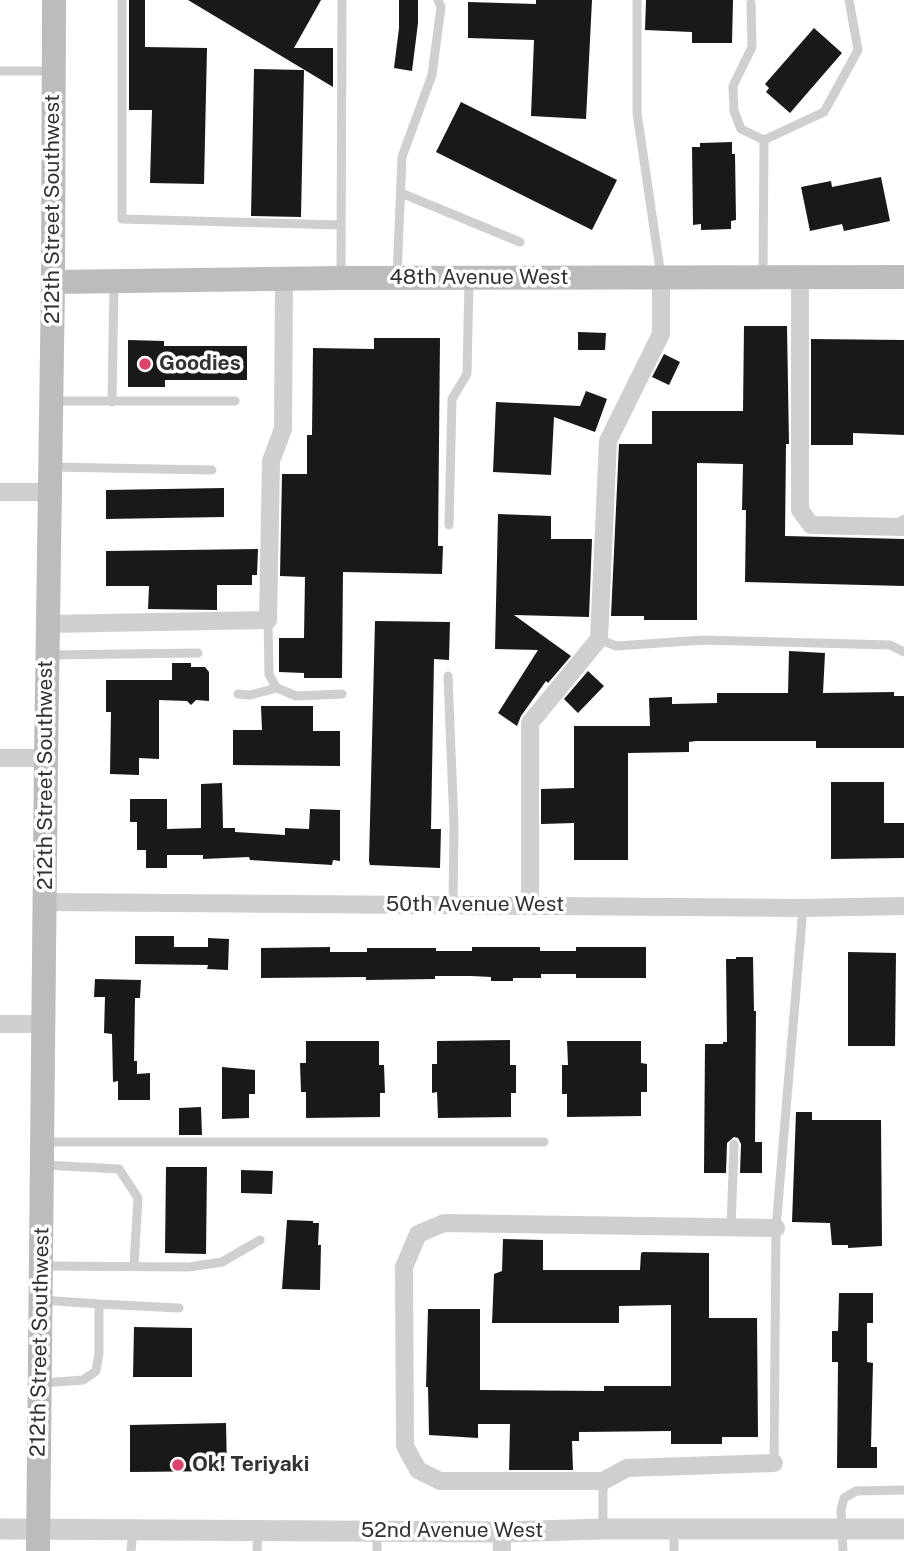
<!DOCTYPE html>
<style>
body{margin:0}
canvas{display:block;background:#fff}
</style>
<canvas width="904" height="1551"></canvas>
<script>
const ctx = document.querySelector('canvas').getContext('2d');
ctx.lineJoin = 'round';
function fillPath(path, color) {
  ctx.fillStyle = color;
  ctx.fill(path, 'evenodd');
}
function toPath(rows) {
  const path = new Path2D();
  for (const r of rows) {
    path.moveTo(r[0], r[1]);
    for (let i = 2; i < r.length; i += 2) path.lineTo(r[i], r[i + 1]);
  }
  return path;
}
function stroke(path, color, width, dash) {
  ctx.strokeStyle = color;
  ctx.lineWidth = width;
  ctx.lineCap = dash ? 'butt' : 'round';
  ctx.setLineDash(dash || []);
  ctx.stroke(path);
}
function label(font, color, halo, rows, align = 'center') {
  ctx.font = font + ' "Public Sans",sans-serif';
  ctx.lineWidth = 7;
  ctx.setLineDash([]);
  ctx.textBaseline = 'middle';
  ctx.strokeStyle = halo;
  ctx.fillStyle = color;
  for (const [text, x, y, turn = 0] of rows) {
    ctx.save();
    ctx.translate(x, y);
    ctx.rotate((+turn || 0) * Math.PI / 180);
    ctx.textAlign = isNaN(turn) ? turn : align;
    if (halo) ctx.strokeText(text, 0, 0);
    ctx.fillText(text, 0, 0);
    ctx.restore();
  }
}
fillPath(toPath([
 [129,0,145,0,145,47,207,48,204,184,150,183,152,110,129,110],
 [188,0,321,0,294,48,333,48,333,87],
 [399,0,418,0,418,23,412,71,394,68,399,28],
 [536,0,592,0,586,119,531,116,534,40,468,38,468,2,536,4],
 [646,0,733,0,732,43,692,43,692,32,645,30],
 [814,28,842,53,790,113,766,92,769,88,765,84],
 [254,69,304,70,301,217,251,216],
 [461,102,617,180,592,230,436,152],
 [732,142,732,154,735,154,736,220,731,221,731,229,701,230,701,224,693,225,692,147,700,147,700,143],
 [881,177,890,221,844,231,842,224,810,231,801,187,831,181,832,187],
 [744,326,787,326,789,444,786,444,785,536,904,539,904,586,745,582,746,510,742,510,743,464,697,463,697,620,644,620,644,616,611,616,619,444,652,444,652,411,743,411],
 [578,332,606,333,605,350,578,350],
 [374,338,440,338,438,546,443,546,442,574,343,572,342,678,304,678,304,673,279,672,279,638,304,638,305,577,280,576,282,474,307,474,307,435,312,435,313,348,374,349],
 [811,339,904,340,904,435,853,433,853,445,811,445],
 [128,340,164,341,164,346,247,346,247,380,165,380,165,387,128,387],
 [664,354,680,362,669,385,652,377],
 [586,391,607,399,595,432,554,417,551,475,493,472,496,402,580,406],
 [224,488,224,517,106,519,106,490],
 [498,514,551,516,551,539,592,539,589,617,514,615,571,656,548,683,546,681,521,716,517,726,498,713,538,650,495,649],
 [258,549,257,575,252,575,252,585,217,585,217,610,148,609,149,586,106,586,106,551],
 [375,621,450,622,449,660,434,659,431,829,441,829,440,868,370,865,369,861],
 [789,651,825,653,823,693,894,692,894,696,904,696,904,748,816,748,816,741,696,741,689,742,689,752,628,753,628,860,574,860,574,823,541,824,541,789,574,788,574,726,650,726,649,698,672,697,672,704,717,703,717,693,788,693],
 [172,663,191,663,191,667,205,667,209,672,209,701,196,700,191,705,187,701,159,700,159,759,139,758,139,775,110,774,111,712,106,712,106,680,172,680],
 [588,671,604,686,578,713,564,699],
 [261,706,313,706,313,731,340,731,340,766,233,765,233,730,262,730],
 [831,782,884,782,884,823,904,823,904,858,831,859],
 [222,783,223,828,235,828,235,832,285,835,285,828,309,829,310,809,340,810,340,861,333,860,332,865,250,860,249,857,203,859,203,855,167,855,167,868,146,868,146,850,137,850,137,822,130,822,130,799,167,799,167,829,201,828,201,784],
 [135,936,174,936,174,947,208,947,208,938,229,939,228,970,207,969,208,965,135,964],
 [330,947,330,952,367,952,367,948,436,948,436,951,472,951,472,947,540,947,540,951,576,951,576,947,646,947,646,978,576,978,576,974,541,974,541,978,513,978,513,981,491,981,491,977,471,976,435,976,435,979,366,980,366,977,261,978,261,948],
 [848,952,896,953,895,1046,848,1046],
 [736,957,753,957,754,1011,756,1011,755,1142,762,1142,762,1173,740,1173,741,1144,738,1138,734,1137,727,1143,726,1173,704,1173,705,1044,723,1044,723,1042,727,1042,726,959,736,959],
 [95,979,141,980,140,998,135,998,134,1061,137,1061,137,1074,150,1073,150,1100,118,1100,118,1081,113,1082,112,1034,104,1033,105,997,94,997],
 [510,1040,510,1065,516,1065,516,1093,511,1093,511,1117,438,1118,437,1092,432,1093,432,1064,437,1064,437,1041],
 [306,1041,379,1041,379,1065,384,1065,385,1093,380,1093,380,1117,306,1118,306,1092,301,1092,300,1063,306,1063],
 [567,1041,641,1041,641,1063,647,1064,647,1092,641,1092,641,1116,567,1117,567,1094,562,1094,562,1065,568,1065],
 [222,1067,255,1070,255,1094,249,1094,249,1118,222,1119],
 [201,1107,202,1135,179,1135,179,1108],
 [796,1112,812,1112,812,1120,881,1120,882,1246,848,1248,848,1245,832,1245,830,1223,792,1222],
 [166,1167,207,1167,206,1254,165,1253],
 [241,1170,273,1171,272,1194,241,1193],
 [287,1220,313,1221,313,1223,319,1223,318,1245,321,1245,320,1290,282,1289],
 [503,1239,543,1240,543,1270,640,1270,641,1253,643,1252,709,1253,709,1318,757,1318,758,1437,722,1437,722,1444,671,1444,671,1431,579,1432,579,1441,572,1441,573,1470,509,1470,510,1424,478,1424,478,1438,429,1435,428,1387,426,1387,428,1309,480,1309,480,1390,604,1391,604,1386,671,1386,671,1305,619,1306,619,1323,492,1323,494,1274,502,1271],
 [839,1293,873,1293,873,1323,867,1323,867,1362,873,1363,871,1447,877,1447,877,1468,837,1468,838,1362,832,1362,832,1331,838,1331],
 [134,1327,192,1328,192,1377,133,1377],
 [226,1423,227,1471,130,1472,130,1425]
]), '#191919');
stroke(toPath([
 [122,0,122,219,341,225],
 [637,0,637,113,661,276],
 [751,3,752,47,733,86,734,111,741,129,764,140],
 [0,71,51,71],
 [401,193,520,242],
 [341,276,342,0],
 [397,276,402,157,432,75,441,7,438,0],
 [763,276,764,140,824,112,858,50,849,0],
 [53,401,235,401],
 [112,402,114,284],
 [52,467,212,470],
 [449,525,452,399,467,374,469,279],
 [268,620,269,675,277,688,296,696,342,694],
 [599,639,616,646,704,640,890,645,904,652],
 [49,655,198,653],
 [448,676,454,825,453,905],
 [238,694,250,695,277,688],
 [46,1142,544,1142],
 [45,1165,119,1169,138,1198,134,1265],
 [731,1228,734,1144],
 [43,1266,189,1267,222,1262,260,1240],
 [42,1300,99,1304,99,1353,96,1371,83,1380,42,1383],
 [99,1304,179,1308],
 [774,1463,776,1228,803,908],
 [603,1481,603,1527],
 [674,1529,674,1551],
 [131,1551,133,1531],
 [257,1551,258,1531],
 [377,1551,377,1532],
 [843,1551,841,1510,844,1498,856,1491,904,1490]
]), '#cfcfcf', 9);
stroke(toPath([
 [800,277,800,510,811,525,902,527,904,524],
 [0,492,49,492],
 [48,624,268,620,271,461,283,429,284,278],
 [0,758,46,758],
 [46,902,803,908,904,906],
 [530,905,530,723,599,639,608,441,661,334,661,278],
 [0,1024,45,1024],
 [774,1463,627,1468,603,1481,440,1481,418,1470,405,1446,404,1267,418,1234,444,1223,776,1228],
 [502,1551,502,1532]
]), '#cfcfcf', 18);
stroke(toPath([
 [0,1529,502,1532,603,1529,904,1529]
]), '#cfcfcf', 21);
stroke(toPath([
 [53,282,341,278,904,277],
 [38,1551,46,758,53,282,54,0]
]), '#bcbcbc', 24);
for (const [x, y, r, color] of [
 [145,364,7,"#da446c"],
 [178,1465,7,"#da446c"]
]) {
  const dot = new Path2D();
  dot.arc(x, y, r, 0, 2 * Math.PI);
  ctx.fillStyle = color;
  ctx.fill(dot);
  stroke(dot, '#fff', 2.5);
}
label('21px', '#323232', '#fff', [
 ["212th Street Southwest",53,209,-90],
 ["48th Avenue West",479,278],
 ["212th Street Southwest",46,775,-90],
 ["50th Avenue West",475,905],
 ["212th Street Southwest",40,1342,-89],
 ["52nd Avenue West",452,1531]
]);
label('bold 21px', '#323232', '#fff', [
 ["Goodies",159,364],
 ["Ok! Teriyaki",192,1465]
], 'left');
</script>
